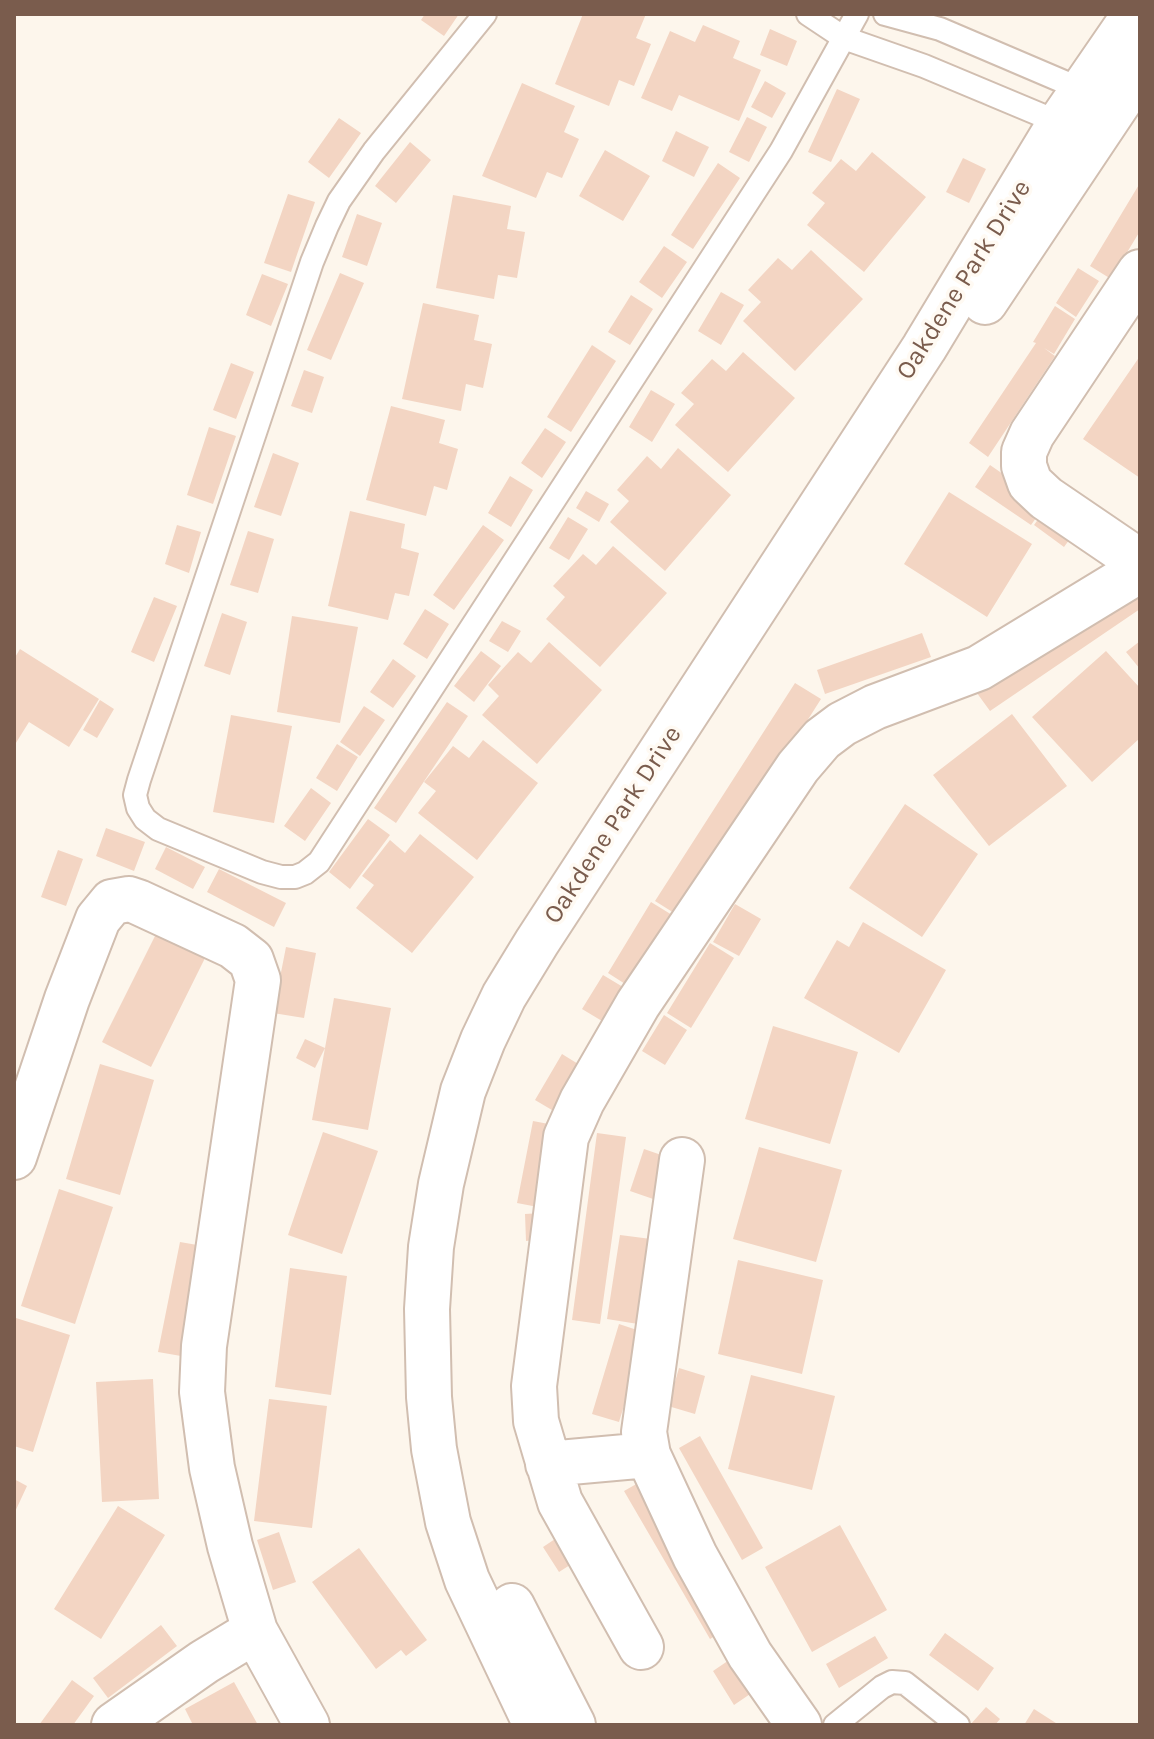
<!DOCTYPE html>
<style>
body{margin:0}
#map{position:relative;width:1154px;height:1739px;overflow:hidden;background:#fdf6ec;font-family:Karla,sans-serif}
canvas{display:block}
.frame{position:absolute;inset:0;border:16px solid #7a5c4d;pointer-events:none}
</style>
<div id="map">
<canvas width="1154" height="1739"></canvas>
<div class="frame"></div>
</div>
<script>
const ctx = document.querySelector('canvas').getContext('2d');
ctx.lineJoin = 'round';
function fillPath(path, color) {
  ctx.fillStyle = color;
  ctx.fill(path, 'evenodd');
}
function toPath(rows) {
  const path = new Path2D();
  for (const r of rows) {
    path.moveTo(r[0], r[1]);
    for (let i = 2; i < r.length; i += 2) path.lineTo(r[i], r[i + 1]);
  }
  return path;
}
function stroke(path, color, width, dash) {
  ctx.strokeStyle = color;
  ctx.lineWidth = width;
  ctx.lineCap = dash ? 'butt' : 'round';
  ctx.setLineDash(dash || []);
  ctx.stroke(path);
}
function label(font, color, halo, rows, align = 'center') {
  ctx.font = font + ' Karla,sans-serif';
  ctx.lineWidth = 7;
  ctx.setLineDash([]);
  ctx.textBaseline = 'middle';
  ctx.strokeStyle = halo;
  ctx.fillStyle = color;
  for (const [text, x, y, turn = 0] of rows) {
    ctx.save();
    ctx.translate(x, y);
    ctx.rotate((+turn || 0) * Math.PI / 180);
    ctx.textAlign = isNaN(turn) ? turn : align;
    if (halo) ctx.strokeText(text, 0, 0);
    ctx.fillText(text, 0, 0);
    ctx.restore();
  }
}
fillPath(toPath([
 [425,14,459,14,444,36,421,20],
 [583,14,646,14,636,38,651,44,634,86,619,80,609,106,555,84],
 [703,25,740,41,733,58,761,70,739,121,679,95,672,111,641,98,670,31,695,42],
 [770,29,797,41,787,66,760,55],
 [765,81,786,93,772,118,751,107],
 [522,83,575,106,564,132,579,139,562,178,547,172,536,198,482,176],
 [837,89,860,99,831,162,808,152],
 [747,117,767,127,749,162,729,152],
 [339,118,361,133,329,178,308,162],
 [676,131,709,147,694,177,662,161],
 [410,142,431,160,396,203,375,186],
 [605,150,650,176,623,221,579,196],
 [872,152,926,197,864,272,807,225,825,203,812,193,841,159,856,171],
 [963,158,986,169,969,203,946,192],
 [718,163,740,178,693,249,671,235],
 [1140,183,1140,231,1111,279,1090,266],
 [288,194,315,202,291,272,264,263],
 [453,195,511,206,507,229,525,232,517,278,498,275,494,299,436,288],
 [357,214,382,223,367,266,342,257],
 [664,246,687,262,662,298,639,282],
 [811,250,863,299,795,371,743,321,761,302,748,290,778,258,792,270],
 [1078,268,1099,281,1076,317,1056,303],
 [340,273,364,283,331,360,307,350],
 [262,274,288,284,271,326,246,315],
 [721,292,744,305,721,345,698,331],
 [631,295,653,309,630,345,608,332],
 [423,303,479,315,474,340,492,344,483,388,466,384,461,411,402,399],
 [1055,306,1075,319,1054,354,1044,348,1055,356,988,457,969,443,1036,343,1033,342],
 [592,345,616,361,571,432,547,417],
 [743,352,795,398,728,472,675,425,694,404,681,393,712,359,726,371],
 [1140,356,1140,478,1083,439],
 [231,363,254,372,236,419,213,410],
 [304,370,324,377,312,413,291,406],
 [651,390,675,404,652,442,629,427],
 [391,406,445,420,439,443,458,449,447,490,434,486,426,516,366,500],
 [209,427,236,436,213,504,187,495],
 [545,428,566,442,542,478,521,463],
 [678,448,731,495,665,571,610,522,629,501,617,490,647,456,661,469],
 [273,453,299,463,281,516,254,507],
 [990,465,1046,504,1031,525,975,487],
 [510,476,533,490,511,527,488,513],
 [586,491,609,504,599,522,576,508],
 [949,492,1032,544,987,617,904,564],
 [1050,503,1080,525,1064,547,1034,525],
 [350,511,405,524,401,548,419,553,409,596,395,593,388,620,328,606],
 [568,517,588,529,569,560,549,548],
 [177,525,201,532,189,573,165,564],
 [483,525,504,540,454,610,433,595],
 [248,531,274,539,258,593,230,585],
 [613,546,667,593,600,667,546,619,565,597,553,586,583,554,596,565],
 [1140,576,1140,609,990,711,974,689],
 [154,597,177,606,154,662,131,652],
 [425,609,449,624,427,659,403,644],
 [222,613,247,622,230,675,204,666],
 [292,616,358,627,340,723,277,712],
 [502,621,521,631,508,652,489,641],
 [922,633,931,657,825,694,817,670],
 [1140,641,1140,669,1126,652],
 [549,642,602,690,537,764,482,715,499,696,488,685,518,652,531,663],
 [20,649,99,699,69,747,29,722,14,746,14,659],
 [481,651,501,666,474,702,454,686],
 [1106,651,1140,688,1140,738,1092,782,1032,717],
 [393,659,416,676,393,708,370,692],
 [795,683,821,699,682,918,655,901],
 [100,700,114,709,97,738,83,730],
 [447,702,468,716,396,823,374,808],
 [364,706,385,720,360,756,340,742],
 [1012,714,1067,786,989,846,933,775],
 [231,715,292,726,274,823,213,812],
 [483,740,538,783,477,860,418,813,436,791,424,782,453,746,469,758],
 [337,744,358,757,337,791,316,778],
 [311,788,331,803,305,841,284,826],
 [905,804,978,854,922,937,849,888],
 [368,819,390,835,350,889,329,872],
 [106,828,145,842,134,871,96,856],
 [420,834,474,877,412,953,356,908,374,885,362,876,390,840,405,853],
 [166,847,205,867,193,889,155,869],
 [58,850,83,859,66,906,41,897],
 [219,869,286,903,274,927,207,892],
 [651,902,677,918,633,989,608,973],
 [735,904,761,919,739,956,713,942],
 [863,922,946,970,899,1053,804,998,837,940,849,947],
 [158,930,207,954,151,1067,102,1042],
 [710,943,734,958,691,1028,667,1013],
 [286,947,316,953,304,1018,273,1013],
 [603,975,628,990,607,1024,582,1009],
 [334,998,391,1008,368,1130,312,1120],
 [664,1015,687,1030,665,1065,642,1051],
 [773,1026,858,1052,830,1144,745,1119],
 [305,1039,325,1048,315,1068,296,1058],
 [562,1054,583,1067,557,1113,535,1100],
 [100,1064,154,1080,120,1195,66,1179],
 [533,1121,559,1126,543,1208,517,1203],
 [323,1132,378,1151,342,1254,288,1235],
 [597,1133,626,1137,600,1324,572,1320],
 [759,1147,842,1170,816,1262,733,1239],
 [644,1149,670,1158,656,1200,630,1191],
 [59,1189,113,1207,75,1324,21,1306],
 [541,1213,543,1239,526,1241,525,1214],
 [620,1235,651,1239,638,1324,607,1319],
 [180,1242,203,1246,181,1356,158,1352],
 [738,1260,823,1280,802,1374,718,1354],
 [290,1268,347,1276,331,1395,275,1387],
 [16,1318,70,1335,33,1452,14,1446,14,1325],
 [619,1324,646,1333,619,1422,592,1414],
 [679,1368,705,1376,695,1414,668,1406],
 [751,1375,835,1396,812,1490,728,1469],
 [153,1379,159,1499,102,1502,96,1382],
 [269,1399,327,1406,312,1528,254,1521],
 [700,1436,763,1548,742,1560,679,1448],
 [647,1478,732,1626,710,1639,624,1491],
 [14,1479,27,1486,14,1514],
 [118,1506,165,1535,101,1639,54,1609],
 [840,1525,887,1610,812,1652,765,1567],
 [279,1532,296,1582,273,1590,257,1540],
 [564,1533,581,1558,559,1572,543,1547],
 [359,1548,427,1640,406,1656,401,1650,376,1669,312,1582],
 [161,1625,177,1646,108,1698,93,1678],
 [945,1633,994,1668,978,1691,929,1655],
 [875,1636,888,1658,839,1688,826,1664],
 [738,1654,759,1688,734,1705,713,1671],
 [72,1680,94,1696,73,1725,39,1725],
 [234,1682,258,1725,193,1725,185,1709],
 [986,1707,1000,1719,995,1725,970,1725],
 [1034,1709,1059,1725,1024,1725]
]), '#f3d5c3');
const lane = toPath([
 [485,14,374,151,339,201,327,226,312,262,139,780,135,795,138,808,145,819,158,829,262,872,281,877,295,877,305,873,319,862,781,151,857,14],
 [808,14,844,38,924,66,1065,125],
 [885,14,940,29,1090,93],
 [835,1725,882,1687,892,1682,905,1683,958,1725]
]);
const street = toPath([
 [1140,272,1032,434,1024,452,1024,466,1030,483,1046,498,1140,562],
 [985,302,1140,70],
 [14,1157,67,999,98,919,112,902,129,899,138,902,233,946,251,960,258,980,204,1346,202,1392,212,1468,230,1546,255,1631,307,1725],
 [682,1160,644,1432,648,1455,695,1556,750,1655,799,1725],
 [548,1464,648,1455],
 [512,1606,573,1725],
 [641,1647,560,1502,536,1421,534,1386,566,1137,582,1101,638,1004,798,767,822,739,842,724,875,707,979,668,1140,570],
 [114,1725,204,1662,255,1631],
 [536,1725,467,1580,448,1522,434,1449,429,1397,427,1309,431,1247,441,1184,463,1091,483,1040,504,996,537,942,924,348,1060,123,1135,14]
]);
stroke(lane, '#d1beb0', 26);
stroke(street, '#d1beb0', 48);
stroke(lane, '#fff', 22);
stroke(street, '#fff', 44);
label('26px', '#7a5c4d', '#fffaf3', [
 ["Oakdene Park Drive",964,280,-58],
 ["Oakdene Park Drive",613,825,-57]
]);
</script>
